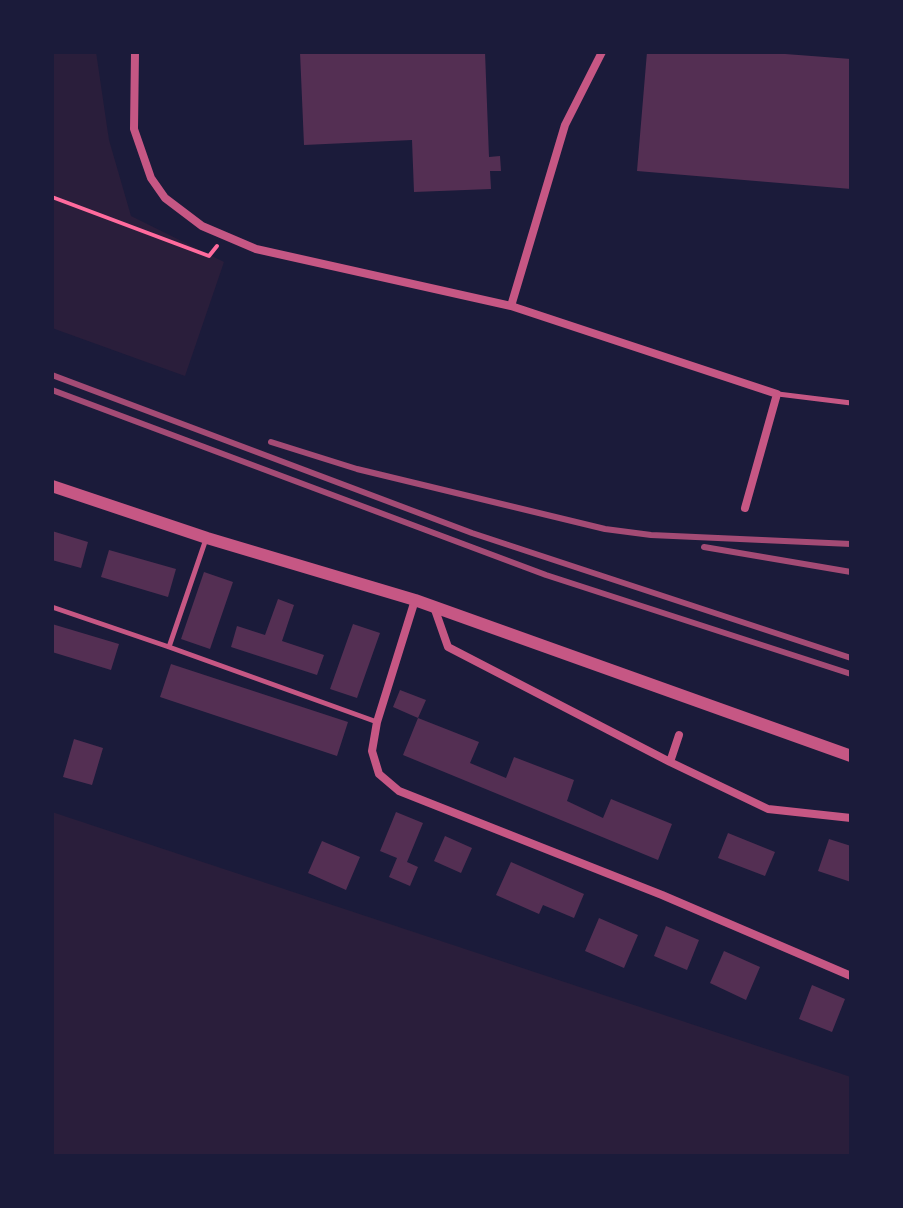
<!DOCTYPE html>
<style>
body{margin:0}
#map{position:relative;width:903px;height:1208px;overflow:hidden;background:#1b1b3a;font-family:"Fira Sans Condensed",sans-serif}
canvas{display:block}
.frame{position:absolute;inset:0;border:54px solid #1b1b3a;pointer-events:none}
</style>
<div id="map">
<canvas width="903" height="1208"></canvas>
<div class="frame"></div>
</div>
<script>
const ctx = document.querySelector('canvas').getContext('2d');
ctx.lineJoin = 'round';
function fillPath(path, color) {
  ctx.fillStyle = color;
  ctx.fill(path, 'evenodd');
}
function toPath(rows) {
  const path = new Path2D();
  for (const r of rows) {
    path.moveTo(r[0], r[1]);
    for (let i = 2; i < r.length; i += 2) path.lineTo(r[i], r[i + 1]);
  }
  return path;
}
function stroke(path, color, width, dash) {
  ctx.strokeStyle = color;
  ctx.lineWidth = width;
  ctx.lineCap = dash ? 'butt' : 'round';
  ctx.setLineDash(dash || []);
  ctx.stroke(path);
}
fillPath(toPath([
 [52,52,96,52,109,140,131,216,224,262,185,376,52,328],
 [52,812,851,1077,851,1156,52,1156]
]), '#2a1e3b');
fillPath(toPath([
 [300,52,485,52,489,157,500,156,501,171,490,171,491,189,414,192,412,140,304,145],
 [647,52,759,52,851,59,851,189,637,171],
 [52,531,88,542,81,568,52,560],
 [109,550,176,569,168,597,101,577],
 [204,572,233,582,210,649,181,639],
 [278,599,294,605,282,641,324,655,317,675,231,647,237,626,265,635],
 [52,624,119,644,111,670,52,652],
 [353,624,380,633,357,698,330,689],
 [171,664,348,722,337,756,160,697],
 [400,690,426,700,418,718,393,707],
 [418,718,479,742,470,763,506,778,514,757,574,780,567,801,603,818,611,799,672,824,658,860,403,755],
 [74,739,103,748,92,785,63,777],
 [396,812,423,823,407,862,418,867,410,886,389,877,397,858,380,851],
 [728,833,775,852,765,876,718,858],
 [445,836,472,848,461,873,434,861],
 [829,839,851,846,851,882,818,871],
 [322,841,360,857,346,890,308,873],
 [511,862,584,894,574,918,543,905,539,914,496,895],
 [599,918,638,935,624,968,585,951],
 [666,926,699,940,687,970,654,956],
 [724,951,760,967,746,1000,710,983],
 [812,985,845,999,832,1032,799,1019]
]), '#542f53');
stroke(toPath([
 [52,197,209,256,217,246]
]), '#ff6b9d', 4);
stroke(toPath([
 [778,394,851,403],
 [206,539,169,647,377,722],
 [52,607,169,647]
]), '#c65784', 5);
stroke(toPath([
 [135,52,134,129,151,178,165,198,202,226,256,249,511,306,777,394,745,508],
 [511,306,565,125,602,52],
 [415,600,377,722,372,751,379,774,399,791,662,895,851,976],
 [434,607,448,647,670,762,768,809,851,818],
 [670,762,679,735]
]), '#c65784', 8);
stroke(toPath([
 [52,486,207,538,415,600,851,756]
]), '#c65784', 12);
stroke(toPath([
 [52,375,472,533,851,658],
 [52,390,546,575,851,674],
 [271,442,357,469,605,529,651,535,851,544],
 [704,547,851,572]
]), '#a44b75', 6);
</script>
